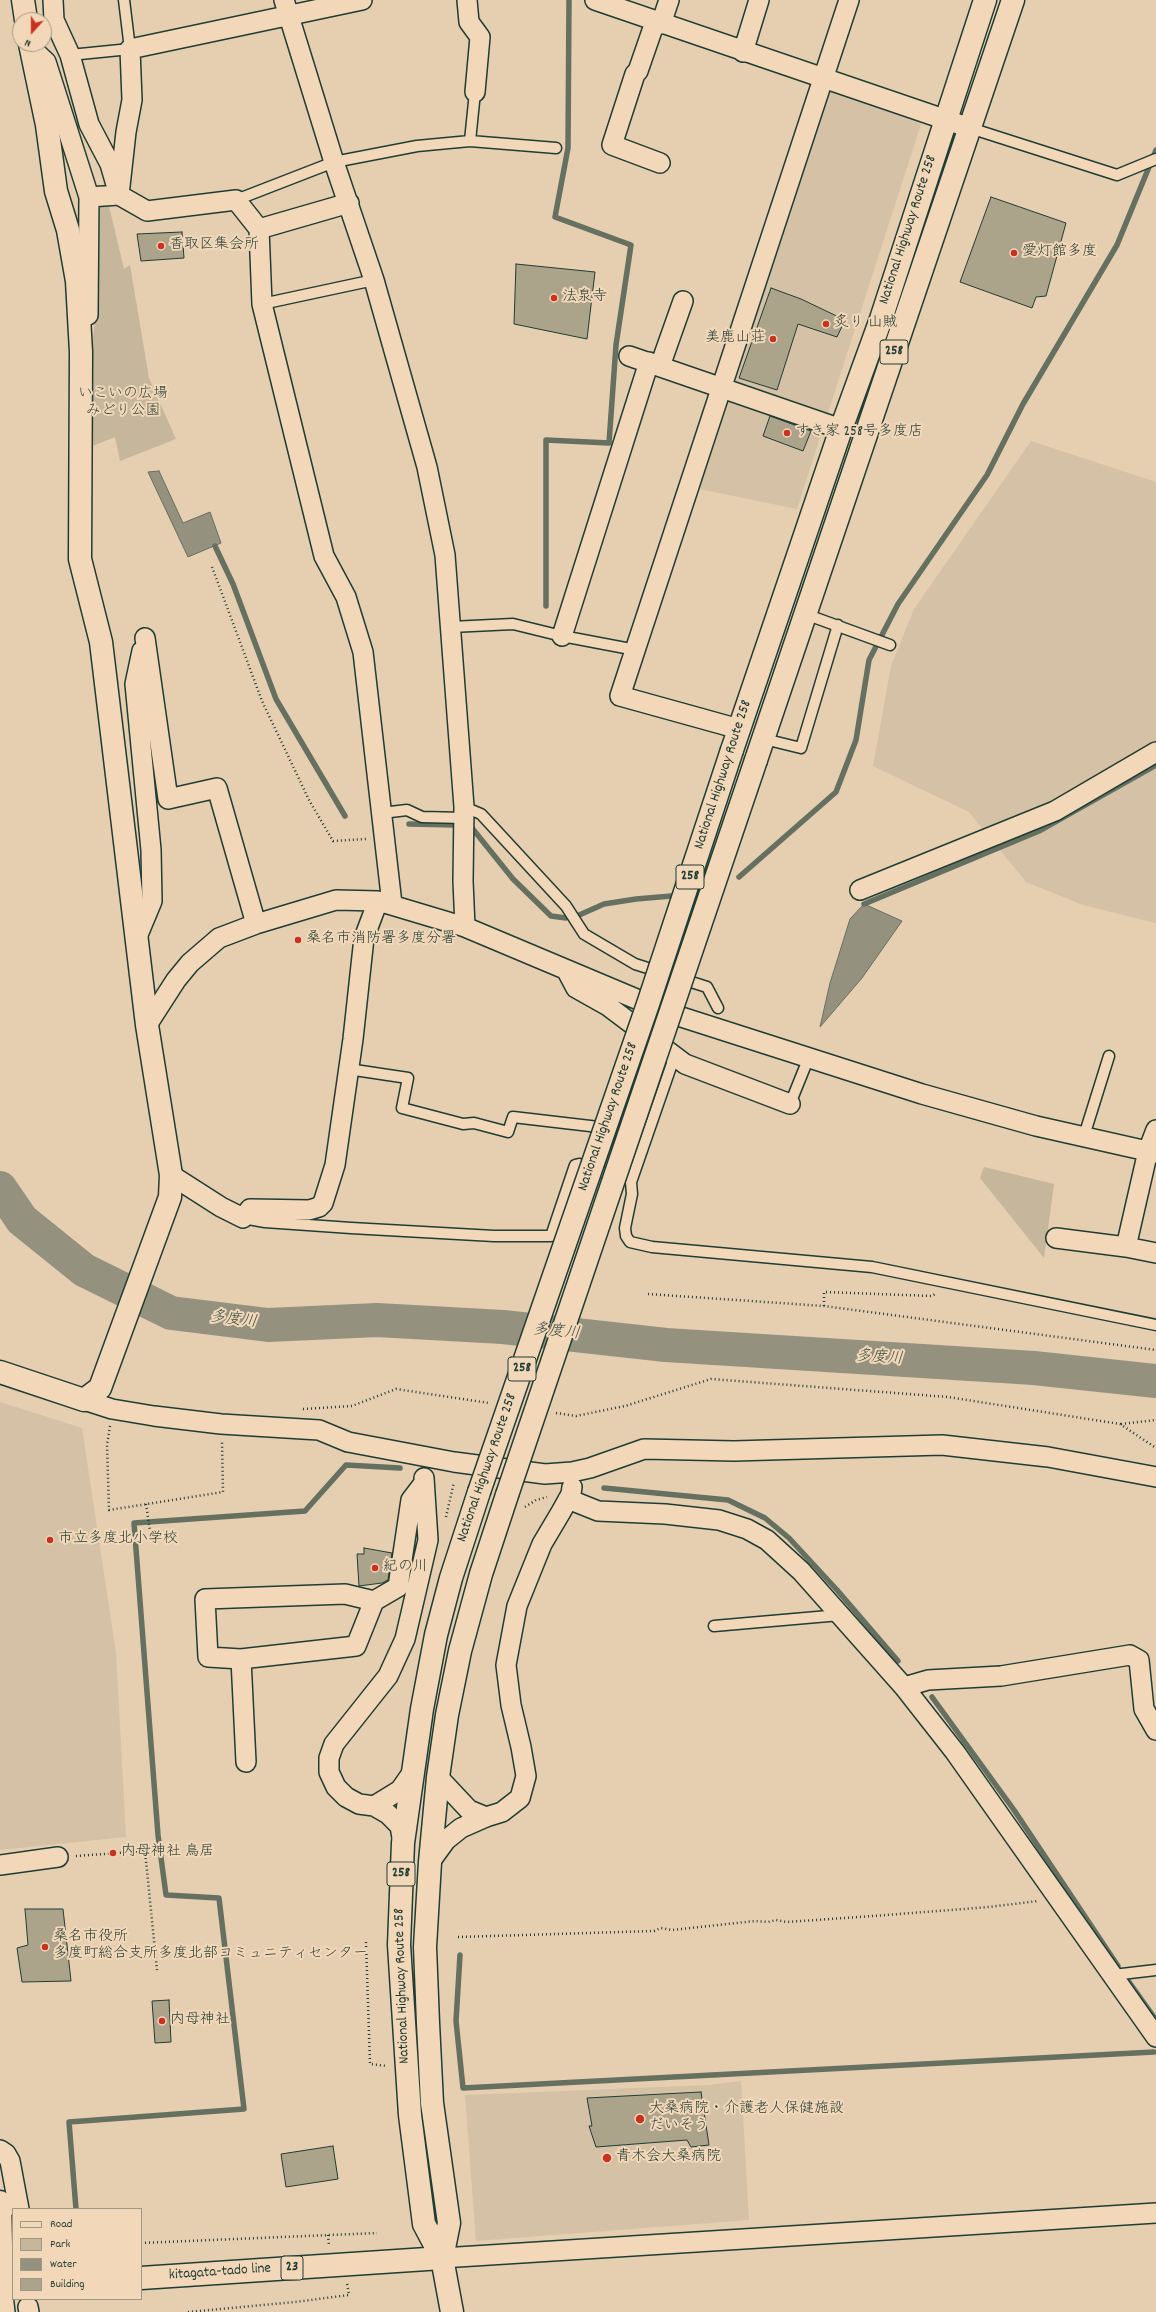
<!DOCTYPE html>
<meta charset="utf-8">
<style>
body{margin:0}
#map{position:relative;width:1156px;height:2312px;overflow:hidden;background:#e6ceb1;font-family:Dekko,sans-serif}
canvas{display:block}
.legend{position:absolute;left:12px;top:2208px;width:130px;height:92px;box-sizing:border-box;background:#f3d7b9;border:1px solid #9e9984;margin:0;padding:5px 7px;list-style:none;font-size:12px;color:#1f3d34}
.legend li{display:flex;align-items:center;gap:8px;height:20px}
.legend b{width:20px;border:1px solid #9e9984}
.north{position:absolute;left:12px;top:12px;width:40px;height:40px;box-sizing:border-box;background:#f3d7b9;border:1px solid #9e9984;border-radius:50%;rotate:201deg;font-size:11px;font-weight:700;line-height:16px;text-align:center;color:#1f3d34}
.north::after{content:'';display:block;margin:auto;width:14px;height:18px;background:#c8321e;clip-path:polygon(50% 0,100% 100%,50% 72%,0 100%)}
</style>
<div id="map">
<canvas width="1156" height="2312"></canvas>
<ul class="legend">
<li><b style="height:5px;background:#f3d7b9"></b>Road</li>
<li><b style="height:11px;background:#c5b69c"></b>Park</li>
<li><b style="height:11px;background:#94927e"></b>Water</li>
<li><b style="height:11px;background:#aca38b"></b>Building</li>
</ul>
<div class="north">N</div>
</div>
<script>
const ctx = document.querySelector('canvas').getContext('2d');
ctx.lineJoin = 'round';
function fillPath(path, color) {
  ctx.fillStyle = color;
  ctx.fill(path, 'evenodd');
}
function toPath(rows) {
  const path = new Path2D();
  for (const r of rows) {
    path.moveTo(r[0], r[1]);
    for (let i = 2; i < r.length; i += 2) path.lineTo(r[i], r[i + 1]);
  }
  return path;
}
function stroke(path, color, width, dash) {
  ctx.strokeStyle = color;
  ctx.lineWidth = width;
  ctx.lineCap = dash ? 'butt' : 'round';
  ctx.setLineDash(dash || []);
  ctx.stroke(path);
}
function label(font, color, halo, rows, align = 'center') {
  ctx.font = font + ' Dekko,"Klee One",sans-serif';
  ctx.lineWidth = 4;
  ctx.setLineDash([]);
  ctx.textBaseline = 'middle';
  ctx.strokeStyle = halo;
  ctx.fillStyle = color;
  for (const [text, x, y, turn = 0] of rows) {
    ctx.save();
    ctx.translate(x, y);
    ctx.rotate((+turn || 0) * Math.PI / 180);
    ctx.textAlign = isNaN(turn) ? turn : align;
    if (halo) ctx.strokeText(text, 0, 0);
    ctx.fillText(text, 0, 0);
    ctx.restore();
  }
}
fillPath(toPath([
 [829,89,921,124,797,509,699,489,781,225],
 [1031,441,1156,482,1156,923,1083,905,1026,882,969,812,873,766,891,666,914,609],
 [0,1402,82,1428,116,1653,126,1837,0,1850],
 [741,2081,749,2220,476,2241,465,2095,709,2085]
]), '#d5c1a6');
fillPath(toPath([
 [108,202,124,269,130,265,149,378,176,439,120,461,115,437,90,447,89,366,98,300,96,203],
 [984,1167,1054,1184,1044,1258,980,1178]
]), '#c5b69c');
const water = toPath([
 [159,471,183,523,210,512,221,543,188,557,148,472,159,471],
 [864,904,902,921,862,978,820,1027,830,983,850,919,864,904]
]);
fillPath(water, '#94927e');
stroke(water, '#657060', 1);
stroke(toPath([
 [215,546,233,584,276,699,345,816],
 [546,606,546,440,609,443,616,345,631,245,555,217,568,148,569,0],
 [409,824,456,825],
 [472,828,513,879,551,916,566,918],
 [739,877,836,792,856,740,869,660,898,604,987,475,1023,404,1117,245,1156,150],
 [864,904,1039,831,1156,765],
 [577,916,604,904,636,899,671,896],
 [604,1488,728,1500,765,1518,789,1538,837,1590,898,1661],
 [932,1697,1014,1810,1118,1966],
 [460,1955,456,2021,463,2088,1154,2052],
 [1129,1982,1156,2020],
 [76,2209,69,2122,244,2109,219,1898,166,1895,158,1835,134,1523,305,1511,346,1465,400,1468]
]), '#657060', 5.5);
stroke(toPath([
 [0,1188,22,1220,84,1270,171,1313,268,1325,377,1320,503,1327,666,1345,1034,1368,1156,1381]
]), '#94927e', 34);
const building = toPath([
 [991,197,1066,223,1046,296,1036,297,1032,308,960,282,991,197],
 [182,232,184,258,141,261,137,234,182,232],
 [516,264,595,272,587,339,514,324,516,264],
 [771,288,801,299,845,320,837,337,798,324,777,390,739,378,771,288],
 [770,416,811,431,803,451,763,436,770,416],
 [364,1548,392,1553,388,1580,382,1583,359,1586,357,1554,364,1554,364,1548],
 [25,1909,63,1909,71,1981,22,1982,17,1948,28,1945,25,1909],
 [169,2000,171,2042,155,2043,152,2001,169,2000],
 [701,2092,709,2145,691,2147,687,2140,596,2147,589,2126,592,2126,587,2098,701,2092],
 [333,2146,338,2179,286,2187,281,2154,333,2146]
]);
fillPath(building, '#aca38b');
stroke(building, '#1f3d34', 1);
const lane = toPath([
 [70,55,130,49,124,0],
 [970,128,1117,175,1156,159],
 [470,141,475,92],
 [236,200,334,162,417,146,470,141,556,148],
 [262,304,374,280],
 [805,614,890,645],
 [451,627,513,624,562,636,636,650],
 [764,739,801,748,838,625],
 [464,807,481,814,566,906,584,934,635,964,707,987,718,1008],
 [382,813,407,810,422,817,464,818],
 [675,1055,631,1182,632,1194,625,1228,626,1236,630,1242,652,1247,872,1267,1156,1325],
 [348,1069,408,1078,402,1108,463,1124,474,1123,508,1132,513,1117,633,1131],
 [790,1104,809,1057],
 [1084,1136,1109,1056],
 [243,1218,265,1222,351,1228,494,1236,551,1236,575,1165,579,1164,616,1177],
 [714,1626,840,1615],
 [1113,1975,1156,1970]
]);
const street = toPath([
 [53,0,54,20,70,55,89,124,110,164,117,188],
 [284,0,334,162,374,280,427,467,445,555,464,807,463,881,465,927],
 [467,0,469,22,480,37,475,92],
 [595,0,970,128],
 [655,22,638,71,635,74,612,145,660,163],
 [661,24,669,0],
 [31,48,46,62,89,197,88,315],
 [743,52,759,0],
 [119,195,126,132,132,100,130,49,362,0],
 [89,197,119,195,147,211,236,200,259,229,262,304,324,556,346,597,363,652,392,904],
 [259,229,349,203],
 [629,356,841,429],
 [660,366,683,301],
 [562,636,649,362],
 [145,638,168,799,217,788,256,924],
 [739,729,620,696,849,0],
 [860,890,1055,811,1156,752],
 [137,937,152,901,151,850,135,684,142,651],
 [567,971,576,988,608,1006,685,1064,790,1104],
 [147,1025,176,980,190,963,219,938,256,924,336,900,378,901,465,927,672,1014,922,1094,1036,1126,1156,1153],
 [1156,1130,1148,1151,1126,1247,1156,1253],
 [171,1175,221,1207,243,1218,250,1209,309,1210,319,1207,323,1203,335,1165,353,1039,364,938,378,901],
 [1056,1238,1126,1247],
 [84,1400,112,1409,154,1416,221,1424,319,1430,348,1442,454,1462,545,1474,572,1472,590,1468,644,1449,734,1451,942,1445,1048,1457,1156,1477],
 [568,1499,598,1511,665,1514,719,1520,747,1529,767,1540,801,1571,904,1687,955,1752,1156,2037],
 [374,1601,345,1594,205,1599,208,1657,241,1659,356,1646,374,1601,398,1587,411,1500,424,1483],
 [241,1659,246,1762],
 [904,1687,928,1680,1001,1676,1130,1655,1139,1660,1144,1709,1156,1730],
 [438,1777,469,1810,486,1817],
 [374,1806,400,1790,412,1773],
 [403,1843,400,1826,388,1814,374,1806,359,1804,346,1797,336,1787,329,1772,329,1758,334,1744,388,1676,405,1639,428,1540,424,1478],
 [430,1862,446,1840,461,1828,486,1817,502,1812,520,1798,526,1776,521,1747,511,1705,506,1665,517,1606,542,1544,561,1512,571,1494,572,1487],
 [0,1865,58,1857],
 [0,2150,6,2154,10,2161,19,2209],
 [442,2258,1156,2213],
 [2,2287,5,2312],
 [28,2307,29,2312]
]);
const secondary = toPath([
 [23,0,26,20],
 [0,1372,84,1400,100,1388,170,1197,171,1175,147,1025,101,642,80,559,81,352,77,281,68,230,56,191,47,125,30,44],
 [0,2202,2,2287]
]);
const primary = toPath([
 [141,2278,442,2258],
 [0,2287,13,2286]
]);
const highway = toPath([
 [732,750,841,429,881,319,985,0],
 [756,760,1013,0],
 [442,2258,449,2223,432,2103,428,2023,425,1947,430,1862,438,1777,447,1715,460,1651,481,1574,507,1495],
 [452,2312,442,2258,424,2224,410,2115,399,1945,403,1843,422,1709,436,1635,451,1578,479,1492]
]);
stroke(lane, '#1f3d34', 13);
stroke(street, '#1f3d34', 22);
stroke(secondary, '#1f3d34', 25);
stroke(primary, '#1f3d34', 25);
stroke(highway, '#1f3d34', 25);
stroke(toPath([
 [212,567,262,701,309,800,333,841,366,839],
 [648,1294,824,1306,1156,1350],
 [824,1306,824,1292,932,1296,935,1294],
 [303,1409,352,1406,396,1389,489,1403],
 [556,1413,576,1416,625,1406,711,1379,948,1397,1120,1424,1156,1448],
 [1121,1424,1156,1420],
 [110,1426,107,1445,109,1510,223,1492,222,1442],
 [146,1504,150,1531],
 [525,1507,536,1500,547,1497],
 [446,1517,454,1482],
 [76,1856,145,1851,157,1970],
 [458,1937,654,1931,661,1928,672,1930,755,1921,768,1922,776,1920,787,1922,873,1916,989,1907,1038,1901],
 [366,1942,370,2064,387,2066],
 [328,2235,329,2246],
 [141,2243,377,2233],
 [188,2312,295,2302,349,2295,347,2283]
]), '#1f3d34', 2.5, [1, 3]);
stroke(lane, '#f3d7b9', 10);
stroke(street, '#f3d7b9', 19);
stroke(secondary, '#f3d7b9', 22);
stroke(primary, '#f3d7b9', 22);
stroke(highway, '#f3d7b9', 22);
const highwayBridge = toPath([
 [479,1492,648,1004,732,750],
 [507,1495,756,760]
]);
stroke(highwayBridge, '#1f3d34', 25, []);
stroke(highwayBridge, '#f3d7b9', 22);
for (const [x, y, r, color] of [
 [161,246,4,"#c8321e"],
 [1014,253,4,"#c8321e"],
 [554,298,4,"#c8321e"],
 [826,324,4,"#c8321e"],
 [773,339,4,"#c8321e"],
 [787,433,4,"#c8321e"],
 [298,940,4,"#c8321e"],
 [50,1540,4,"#c8321e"],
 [375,1568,4,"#c8321e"],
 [113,1853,4,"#c8321e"],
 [45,1947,4,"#c8321e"],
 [162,2021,4,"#c8321e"],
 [640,2119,5,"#c8321e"],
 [607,2158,5,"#c8321e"]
]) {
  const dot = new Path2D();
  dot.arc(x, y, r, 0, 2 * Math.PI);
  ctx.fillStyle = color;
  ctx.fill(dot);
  stroke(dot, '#f3d7b9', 1.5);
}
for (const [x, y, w] of [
 [894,352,28],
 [690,877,28],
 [522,1369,28],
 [401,1874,28],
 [292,2268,22]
]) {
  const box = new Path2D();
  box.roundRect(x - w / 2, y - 12, w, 24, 3);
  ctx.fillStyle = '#f3d7b9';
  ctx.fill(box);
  stroke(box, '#1f3d34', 1);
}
label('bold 14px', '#1f3d34', null, [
 ["258",894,352],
 ["258",690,877],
 ["258",522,1369],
 ["258",401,1874],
 ["23",292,2268]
]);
label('15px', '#1f3d34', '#f3d7b9', [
 ["National Highway Route 258",909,230,-72],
 ["National Highway Route 258",724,775,-72],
 ["National Highway Route 258",609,1117,-71],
 ["National Highway Route 258",488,1468,-71],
 ["National Highway Route 258",403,1986,-92],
 ["kitagata-tado line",220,2273,-4]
]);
label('15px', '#1f3d34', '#f3d7b9', [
 ["香取区集会所",169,246],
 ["愛灯館多度",1022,253],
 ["法泉寺",562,298],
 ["炙り 山賊",834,324],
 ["美鹿山荘",765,339,"right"],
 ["すき家 258号多度店",795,433],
 ["桑名市消防署多度分署",306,940],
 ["市立多度北小学校",58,1540],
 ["紀の川",383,1568],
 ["内母神社 鳥居",121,1853],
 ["桑名市役所",53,1938],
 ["多度町総合支所多度北部コミュニティセンター",53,1955],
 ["内母神社",170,2021],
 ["大桑病院・介護老人保健施設",649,2110],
 ["だいそう",649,2127],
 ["青木会大桑病院",616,2158]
], 'left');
label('15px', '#30493e', '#f3d7b9', [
 ["いこいの広場",123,395],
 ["みどり公園",123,412]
]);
label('italic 16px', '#364e43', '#f3d7b9', [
 ["多度川",233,1321,7],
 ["多度川",556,1333,6],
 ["多度川",879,1359,4]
]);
</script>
